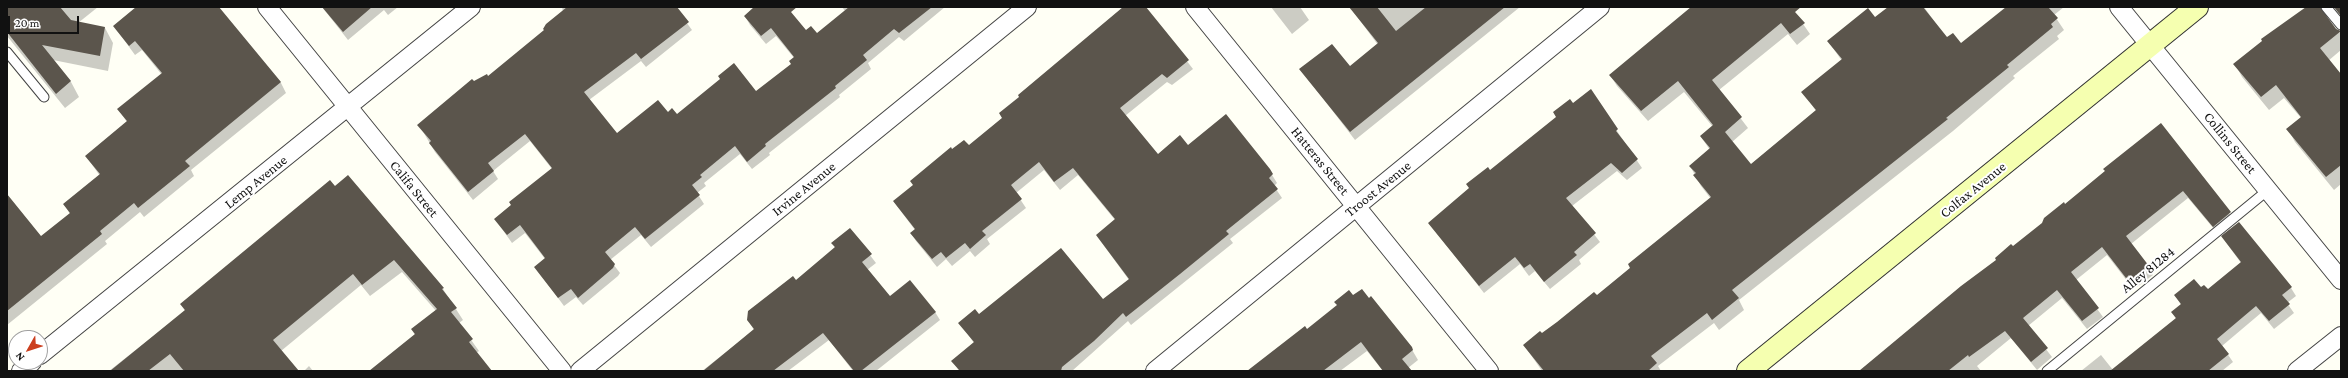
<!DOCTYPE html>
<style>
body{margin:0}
#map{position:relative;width:2348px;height:378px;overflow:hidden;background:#fffff5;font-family:"Crimson Pro",serif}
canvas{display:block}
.frame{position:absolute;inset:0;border:8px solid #111;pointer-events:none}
.north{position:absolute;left:8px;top:330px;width:40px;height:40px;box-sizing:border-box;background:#fff;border:1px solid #a0a0a0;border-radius:50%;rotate:231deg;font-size:11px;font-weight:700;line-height:16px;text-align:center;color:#111}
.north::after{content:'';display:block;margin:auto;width:14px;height:18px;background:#cb3f1f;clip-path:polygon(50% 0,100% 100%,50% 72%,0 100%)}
.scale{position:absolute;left:8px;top:16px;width:71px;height:18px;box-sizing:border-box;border:2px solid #111;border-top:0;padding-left:5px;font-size:12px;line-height:14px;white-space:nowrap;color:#111;-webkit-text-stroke:3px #fff;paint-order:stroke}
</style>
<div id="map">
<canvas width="2348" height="378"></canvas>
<div class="frame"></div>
<div class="north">N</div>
<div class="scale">20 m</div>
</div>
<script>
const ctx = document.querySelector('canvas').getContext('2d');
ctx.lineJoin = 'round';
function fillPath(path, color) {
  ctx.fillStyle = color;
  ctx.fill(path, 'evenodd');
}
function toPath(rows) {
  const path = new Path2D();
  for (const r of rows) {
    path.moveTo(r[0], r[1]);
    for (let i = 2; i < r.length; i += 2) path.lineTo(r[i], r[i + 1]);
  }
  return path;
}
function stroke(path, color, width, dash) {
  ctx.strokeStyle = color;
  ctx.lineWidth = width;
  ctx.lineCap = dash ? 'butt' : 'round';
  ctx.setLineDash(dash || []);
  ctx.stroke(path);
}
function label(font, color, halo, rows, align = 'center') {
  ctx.font = font + ' "Crimson Pro",serif';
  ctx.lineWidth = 4;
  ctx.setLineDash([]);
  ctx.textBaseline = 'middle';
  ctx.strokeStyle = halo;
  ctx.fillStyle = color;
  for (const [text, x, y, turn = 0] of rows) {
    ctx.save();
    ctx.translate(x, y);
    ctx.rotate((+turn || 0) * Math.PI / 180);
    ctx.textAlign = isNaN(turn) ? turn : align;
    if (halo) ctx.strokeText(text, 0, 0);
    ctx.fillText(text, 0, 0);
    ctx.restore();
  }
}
fillPath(toPath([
 [7,7,98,7,78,23,105,28,113,43,108,71,53,60,71,82,79,97,65,108,7,36],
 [137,7,218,7,281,83,286,93,191,170,194,176,144,217,140,212,105,241,107,244,7,325,7,213,41,237,70,214,64,204,100,176,86,156,127,122,118,109,162,75,142,50,135,55,114,26],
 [322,7,398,7,388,15,384,10,348,40],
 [562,7,675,7,692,30,646,67,641,61,589,100,617,135,668,113,677,115,756,92,792,64,794,58,776,36,766,44,750,25,745,16,757,7,786,7,806,31,817,34,845,11,842,7,945,7,904,41,899,37,868,63,871,69,839,95,840,97,769,153,770,155,752,169,740,154,704,183,706,186,697,193,704,204,651,247,641,235,610,260,620,273,618,276,583,305,576,297,564,306,535,267,545,259,525,233,512,243,495,219,552,169,530,141,493,171,498,179,473,200,435,152,419,125,474,83,488,77,545,31,563,12],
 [1126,7,1145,7,1193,69,1172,85,1167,82,1125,116,1158,155,1188,146,1269,170,1277,183,1274,186,1282,198,1230,239,1233,243,1131,325,1128,321,1072,371,959,371,953,361,974,343,960,323,979,315,1103,301,1129,280,1097,236,1115,220,1078,175,1060,190,1044,170,1016,193,1026,208,987,239,990,244,975,257,970,251,952,266,946,259,937,267,916,241,911,233,915,230,894,202,952,151,968,147,1002,118],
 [1271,7,1300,7,1309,20,1292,34],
 [1350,7,1520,7,1355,140,1301,70,1350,68,1378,45],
 [1694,7,1800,7,1794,11,1810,34,1797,45,1788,34,1719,90,1748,128,1732,142,1750,165,1816,111,1803,92,1842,61,1828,41,1875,19,1889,7,1924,7,1947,39,1961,44,2008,7,2064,7,2054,15,2064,30,2057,36,2059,39,2013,76,2015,78,1953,131,1739,300,1744,310,1719,330,1714,323,1658,366,1661,371,1542,371,1524,345,1597,296,1711,199,1701,186,1690,166,1710,150,1701,137,1713,127,1684,92,1648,121,1617,86,1610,75],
 [2307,7,2341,7,2341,19,2333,14,2328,18,2341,34,2341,50,2328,61,2341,77,2341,184,2334,190,2295,142,2288,129,2301,118,2284,98,2269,110,2242,77,2235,64],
 [1590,91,1642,168,1627,180,1617,171,1572,206,1600,242,1579,260,1581,264,1550,289,1535,271,1529,276,1520,264,1484,293,1429,223],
 [2161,124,2235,221,2219,235,2188,198,2131,244,2153,275,2137,287,2134,283,2131,286,2107,255,2076,280,2103,317,2087,329,2062,298,2028,326,2052,357,2037,370,2011,338,1977,366,1981,371,1859,371,2013,248],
 [348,176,443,289,463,320,459,323,479,351,476,353,491,371,379,371,415,335,412,330,436,311,402,272,370,296,361,285,281,351,297,371,109,371,185,311,181,304],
 [2239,223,2291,288,2296,296,2287,303,2294,313,2274,329,2261,313,2222,346,2233,362,2222,371,2209,371,2202,363,2192,371,2081,371,2101,355,2113,370,2176,319,2172,312,2181,305,2175,295,2201,289,2208,290,2241,263,2222,237],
 [850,229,876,263,867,270,890,297,935,312,940,320,876,371,853,371,829,340,788,371,702,371,754,330,748,320,835,248,832,243],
 [1307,331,1411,348,1418,360,1408,368,1411,371,1383,371,1367,351,1340,371,1250,371],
 [309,366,313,371,304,371]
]), '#0003');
fillPath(toPath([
 [7,7,60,7,71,20,105,27,100,56,42,45,71,81,56,94,7,32],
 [136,7,219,7,281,82,185,161,190,166,138,208,134,203,100,231,102,234,7,311,7,194,41,236,70,213,63,204,100,174,85,156,127,121,117,109,162,73,135,41,129,46,113,26],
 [322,7,372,7,343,32],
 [567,7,677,7,689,22,641,59,636,53,584,92,617,133,658,100,668,112,672,108,677,114,720,79,718,76,734,63,756,91,791,64,789,61,794,57,771,28,761,36,744,16,754,7,797,7,791,12,806,30,811,26,817,33,849,7,932,7,899,33,894,29,863,55,867,60,835,86,836,88,765,144,766,146,747,162,735,146,700,175,702,177,692,185,700,195,645,239,635,227,605,252,615,264,613,268,578,298,571,289,558,298,534,267,545,258,520,225,507,235,494,219,511,205,509,202,552,168,525,134,488,163,494,171,468,192,429,143,431,141,417,125,472,79,474,81,487,74,488,76,544,30,543,29,546,24],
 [1123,7,1146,7,1189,60,1167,78,1162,74,1120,108,1158,154,1180,135,1188,145,1226,114,1270,169,1273,174,1269,178,1278,189,1226,231,1229,234,1180,274,1126,317,1123,313,1094,341,1062,367,1061,371,960,371,951,361,974,342,958,323,975,309,979,314,1061,248,1103,299,1129,279,1096,235,1115,219,1073,168,1054,182,1039,162,1011,185,1022,199,982,231,986,235,970,249,965,243,946,258,941,252,932,259,910,233,915,229,893,201,913,185,910,181,951,147,952,149,964,140,969,145,1002,118,999,113,1019,97,1018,95],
 [1349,7,1377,7,1396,31,1426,7,1505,7,1350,132,1299,69,1332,44,1350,66,1378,43],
 [1691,7,1801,7,1795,12,1805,23,1790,34,1781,23,1712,80,1742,117,1725,132,1751,164,1816,110,1801,92,1842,59,1827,41,1868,8,1875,17,1888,7,1923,7,1947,37,1953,33,1961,43,2006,7,2048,7,2058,18,2051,24,2053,27,2007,65,2009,67,1946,118,1948,119,1732,290,1739,298,1712,320,1707,313,1651,356,1657,363,1648,371,1544,371,1523,345,1540,331,1542,333,1557,322,1594,292,1597,295,1630,268,1628,264,1711,197,1693,175,1696,173,1689,166,1710,148,1700,136,1713,125,1678,81,1641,111,1609,75],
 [2306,7,2320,7,2336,29,2341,31,2320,48,2341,74,2341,165,2326,177,2286,129,2301,117,2276,85,2261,97,2233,64,2262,41,2261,39],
 [2334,7,2341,7,2341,16],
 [1591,89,1618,129,1616,131,1638,159,1622,173,1611,163,1566,198,1596,233,1574,252,1577,255,1544,282,1530,264,1524,268,1515,257,1479,286,1428,223,1469,188,1466,184,1488,167,1490,170,1556,117,1553,112,1570,99,1573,103],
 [2161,123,2231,212,2213,227,2183,191,2126,236,2149,266,2132,279,2129,275,2126,278,2102,247,2071,272,2099,308,2082,321,2057,290,2023,318,2048,348,2031,362,2005,331,1969,357,1968,355,1948,371,1859,371,1961,286,1996,260,1995,258,2011,244,2013,246,2042,223,2044,218,2064,202,2065,204,2105,171,2103,169],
 [348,175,444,288,442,289,457,308,451,312,473,339,469,342,492,371,369,371,415,334,411,329,437,309,394,260,362,285,353,274,273,340,299,371,184,371,170,354,148,371,110,371,185,310,180,304,330,180,335,186],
 [2239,222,2292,287,2282,295,2290,304,2269,321,2256,306,2217,339,2229,354,2208,371,2110,371,2176,318,2171,312,2181,304,2174,295,2194,279,2201,287,2204,285,2208,289,2241,262,2221,236],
 [850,228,872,254,862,262,890,296,910,280,936,312,861,371,854,371,823,333,773,371,703,371,754,329,747,320,748,311,793,276,796,280,835,247,831,243],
 [1362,289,1369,298,1371,296,1412,347,1413,350,1402,359,1412,371,1383,371,1361,342,1323,371,1247,371,1305,326,1307,329,1337,305,1334,302,1349,290,1353,295]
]), '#5b554c');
const lane = toPath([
 [2326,7,2341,25],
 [7,52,44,97],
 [2047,371,2268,190]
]);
const street = toPath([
 [267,7,562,371],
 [1195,7,1489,371],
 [2119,7,2341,280],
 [40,355,471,7],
 [21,371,32,362],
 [580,371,1027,7],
 [1155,371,1600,7],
 [2297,371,2341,336]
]);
const secondary = toPath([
 [1748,371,2197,7]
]);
stroke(lane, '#444', 11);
stroke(street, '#444', 20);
stroke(secondary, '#333', 24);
stroke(lane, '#fff', 9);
stroke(street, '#fff', 18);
stroke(secondary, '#f5ffb0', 22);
label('14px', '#111', '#fff', [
 ["Collins Street",2230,143,51],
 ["Hatteras Street",1320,161,51],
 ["Lemp Avenue",256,182,-39],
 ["Califa Street",414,189,51],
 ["Irvine Avenue",804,189,-39],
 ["Troost Avenue",1378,189,-39],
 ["Colfax Avenue",1973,190,-39],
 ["Alley 81284",2148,270,-39]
]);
</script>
